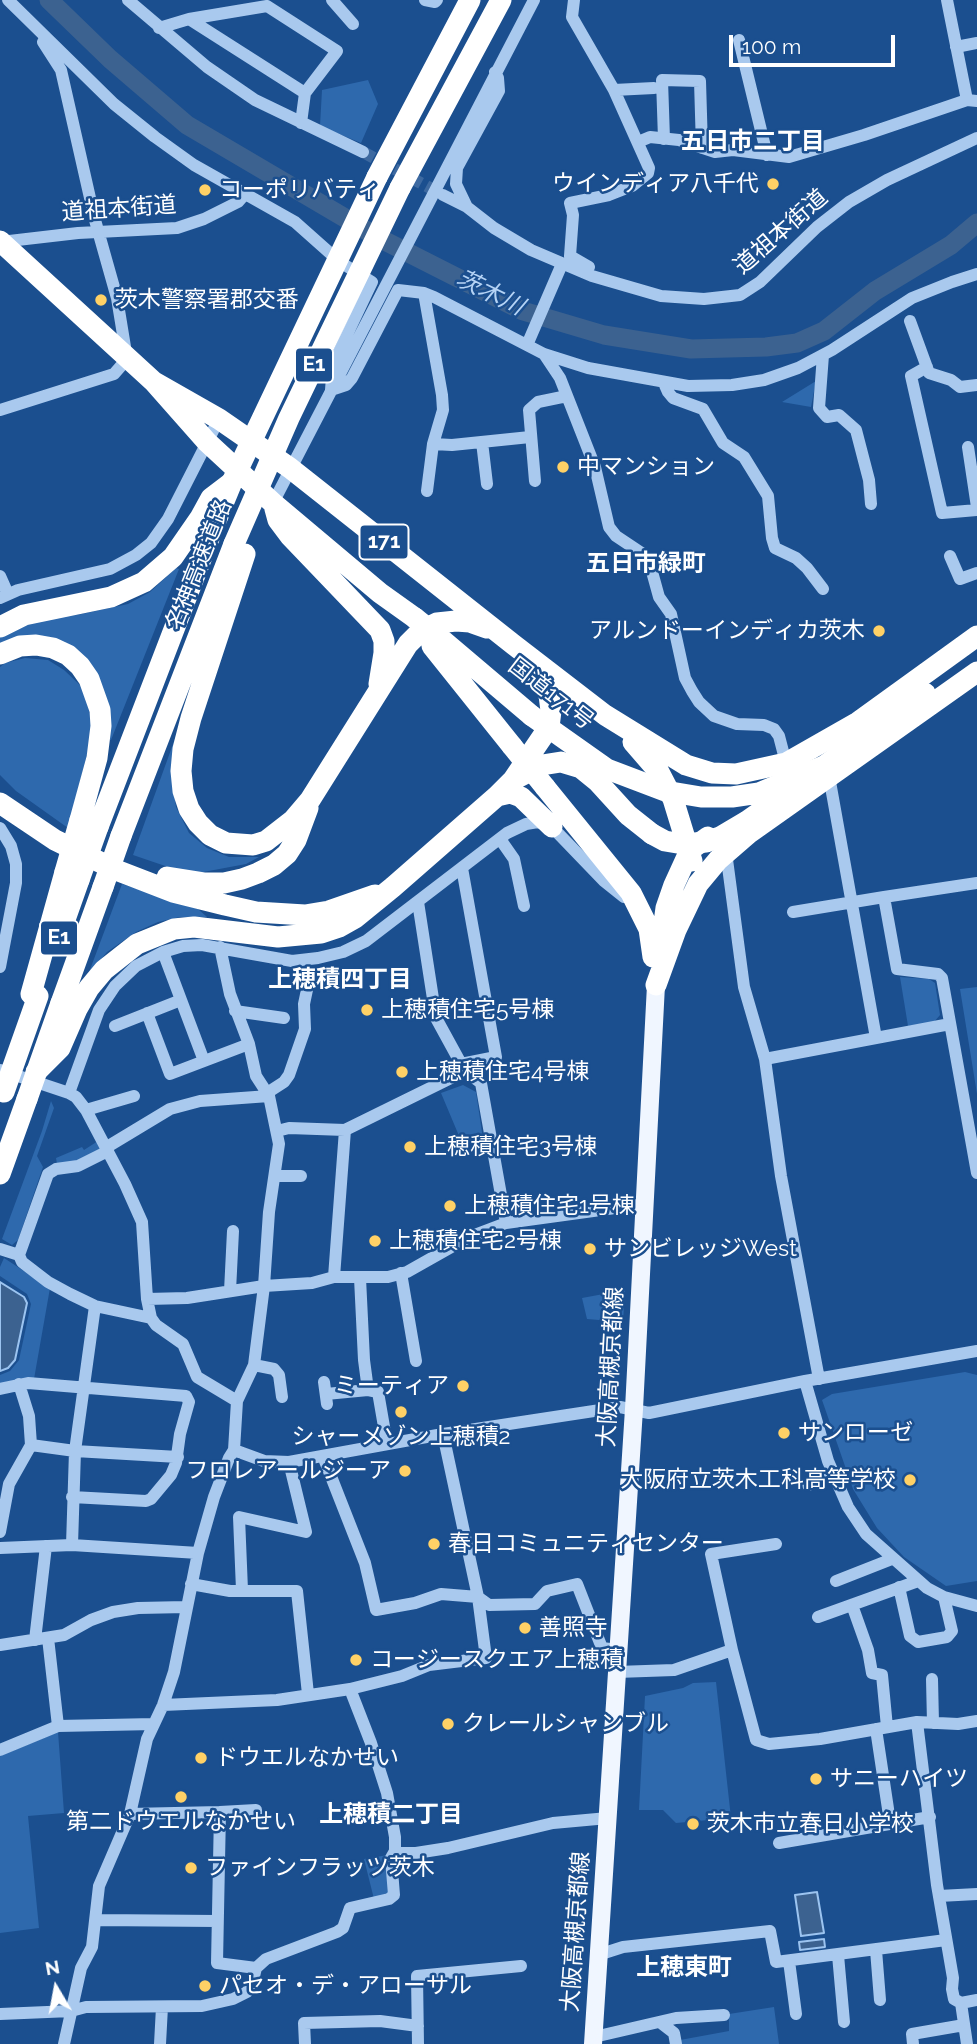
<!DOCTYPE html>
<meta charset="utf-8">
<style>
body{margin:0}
#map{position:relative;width:977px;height:2044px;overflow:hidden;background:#1b4f8f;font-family:Raleway,sans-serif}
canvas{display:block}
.north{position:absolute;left:21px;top:1953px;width:70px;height:70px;-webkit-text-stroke:5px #1b4f8f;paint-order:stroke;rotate:350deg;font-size:19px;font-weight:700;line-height:28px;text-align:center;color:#fff}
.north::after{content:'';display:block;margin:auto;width:24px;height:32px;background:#fff;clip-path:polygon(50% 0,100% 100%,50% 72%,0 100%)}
.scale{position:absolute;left:729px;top:35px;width:166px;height:32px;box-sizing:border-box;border:4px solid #fff;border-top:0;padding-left:9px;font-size:21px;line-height:24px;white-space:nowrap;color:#fff;-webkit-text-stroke:5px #1b4f8f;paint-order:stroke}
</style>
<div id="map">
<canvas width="977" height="2044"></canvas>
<div class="north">N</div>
<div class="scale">100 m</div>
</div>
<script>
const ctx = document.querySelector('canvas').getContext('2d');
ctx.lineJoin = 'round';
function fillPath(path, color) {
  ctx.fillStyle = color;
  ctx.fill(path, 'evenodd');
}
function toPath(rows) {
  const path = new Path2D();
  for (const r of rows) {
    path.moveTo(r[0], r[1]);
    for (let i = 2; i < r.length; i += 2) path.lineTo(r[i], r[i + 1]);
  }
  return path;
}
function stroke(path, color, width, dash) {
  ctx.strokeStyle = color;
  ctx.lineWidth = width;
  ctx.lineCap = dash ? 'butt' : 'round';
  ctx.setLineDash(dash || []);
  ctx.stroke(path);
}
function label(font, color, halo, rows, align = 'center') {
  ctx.font = font + ' Raleway,"Noto Sans JP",sans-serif';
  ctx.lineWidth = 5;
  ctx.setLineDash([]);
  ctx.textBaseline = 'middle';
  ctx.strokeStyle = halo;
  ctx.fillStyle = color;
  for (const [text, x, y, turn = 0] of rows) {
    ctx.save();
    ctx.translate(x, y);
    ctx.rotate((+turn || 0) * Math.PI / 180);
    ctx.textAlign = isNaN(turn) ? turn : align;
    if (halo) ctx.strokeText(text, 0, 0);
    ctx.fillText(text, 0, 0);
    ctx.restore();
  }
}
fillPath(toPath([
 [368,80,378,104,361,143,320,126,322,90],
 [816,381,811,407,782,402],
 [176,568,179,569,111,740,108,739,91,664,0,646,0,637,15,627,43,618,77,615,128,604,150,592],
 [25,658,48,660,64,670,82,687,94,727,68,828,16,791,0,775,0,667,5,663],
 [177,733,173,785,176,807,189,833,207,848,229,857,259,857,246,864,198,873,174,869,133,855],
 [122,884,198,909,207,917,180,917,158,922,136,932,107,952,88,975],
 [900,977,929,979,935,983,940,1015,934,1022,908,1026],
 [977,987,977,1094,960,989],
 [463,1085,476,1092,483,1139,462,1143,441,1093],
 [51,1101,54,1108,37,1156,43,1167,18,1240,12,1245,2,1239,42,1131],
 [98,1141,102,1148,76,1162,57,1164,56,1158,82,1147,84,1150],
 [4,1258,50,1288,34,1379,0,1384,0,1375,10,1371,19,1360,31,1304,27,1294,0,1276,0,1267],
 [625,1290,623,1322,587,1319,582,1298],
 [965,1372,977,1375,977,1581,946,1586,904,1557,877,1528,853,1489,822,1400,832,1394],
 [716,1682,731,1818,676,1823,663,1810,639,1810,645,1696,683,1688,693,1683],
 [58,1732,64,1813,28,1816,39,1928,0,1933,0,1756],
 [388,1855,390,1892,374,1899,364,1859],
 [774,2007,779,2044,681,2044,680,2040,729,2031,729,2014]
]), '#2e69ad');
const water = toPath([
 [0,1282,24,1297,27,1303,15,1360,8,1368,0,1371,0,1282],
 [817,1892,824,1933,801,1936,795,1895,817,1892],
 [824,1939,825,1947,800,1950,799,1942,824,1939]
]);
fillPath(water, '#3c6290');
stroke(water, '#9cc4f0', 2);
stroke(toPath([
 [49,0,110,59,187,125,379,238,523,311,604,335,691,349,766,347,797,343,824,331,875,291,951,245,977,223]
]), '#3c6290', 19);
stroke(toPath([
 [363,152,443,195]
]), '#3d69a0', 12, [12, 6]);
stroke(toPath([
 [8,0,114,104,155,137,194,165,295,222,340,262,372,282,333,364,331,390],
 [128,0,207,67,255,100,363,152],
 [332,0,353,24],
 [425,0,435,2,437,0],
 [574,0,572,17,614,90,649,168,648,173,632,186,609,195,570,203,573,215,570,256,589,267],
 [947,0,967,100,977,101],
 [189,19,267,6,337,51,305,93],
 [159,28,189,19,305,93,301,123],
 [739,40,767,155],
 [956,47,977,43],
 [495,72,498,78,499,91,457,168,456,184,467,207,494,228,531,250,592,276,661,296,704,299,740,295,760,282,817,227,849,202,887,180,977,138],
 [614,90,654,88],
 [664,139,662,80,700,81,702,148],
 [638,142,650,137,679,140,715,152,733,150,789,157,864,135,967,100],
 [443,195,467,207],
 [0,242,78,233,177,228,204,219,238,202,245,194],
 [424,293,442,395,443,410,433,444,427,491],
 [910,321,929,373,951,380,960,387,977,385],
 [527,345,562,264],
 [544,354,560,378,595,467,609,527,616,536,643,554,651,568,659,597,671,614,685,678,692,691,699,702,714,716,737,724,764,725,774,729,779,736,786,763],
 [823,355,819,408,827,417,839,415,856,430,869,480,871,504],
 [927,367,911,376,942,513,977,510],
 [664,383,668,392,673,398,703,409,723,443,744,457,768,496,772,538,775,548,796,558,807,568,823,589],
 [331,390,346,385,352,378,398,290,424,293,434,297,544,354,588,368,688,386,732,385,764,380,798,368,832,350,912,298,952,282,977,274],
 [0,410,114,374,127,359,117,298,95,220,61,70,43,42],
 [482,442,487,484],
 [433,444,452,445,530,437],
 [968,447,977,507],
 [535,481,529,410,538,402,567,396],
 [273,503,534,0],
 [950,556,960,579,977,573],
 [0,576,8,594],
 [0,598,18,590,110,569,136,555,151,543,168,519,219,419],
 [829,776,876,1038],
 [0,828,11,846,16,864,16,883,0,967],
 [500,839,514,859,524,906],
 [726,852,744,987,765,1059,950,1024],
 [977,883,884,897,897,969,938,974,942,978,977,1173],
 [418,902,436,1018,465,1071,481,1083,506,1223],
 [793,912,884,897],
 [163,952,204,1061],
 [235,1011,284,1018],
 [147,1013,170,1074,249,1044],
 [115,1026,181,1000],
 [765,1059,781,1176,819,1379],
 [461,1064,496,1057,462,868],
 [0,1070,69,1093,76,1097,86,1110,125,1184,142,1222,147,1299,151,1318,156,1325,183,1344,197,1377,237,1401],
 [69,1093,99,1010,115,986,136,966,163,952,183,946,202,945,292,961,318,958,343,952,366,941,507,833,526,824,538,822,552,827,604,881,624,897],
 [267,1093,284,1082,289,1075,305,1029,304,1004,308,985],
 [86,1110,134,1096],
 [277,1131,289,1128,345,1130],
 [107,1147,170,1109,200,1101,269,1096],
 [108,1151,78,1166,56,1169,48,1174,19,1255,22,1262,48,1282,70,1294,95,1306,151,1318],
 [275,1176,301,1176],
 [0,1249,19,1255],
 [401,1273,416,1361],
 [334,1277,345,1130,465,1071],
 [360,1278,364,1360,368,1390,378,1392,387,1444],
 [230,1291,233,1231],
 [147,1299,187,1298,264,1286,312,1283,334,1277,388,1277,407,1272,469,1237,506,1223,644,1204],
 [254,1365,274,1369,279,1375,282,1397],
 [805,1381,828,1461,848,1507,866,1534,927,1588,944,1597,977,1606],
 [324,1382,327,1404],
 [19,1384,29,1416,31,1445,75,1451,178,1457],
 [0,1389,28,1383,186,1396,189,1402,180,1434,176,1463,171,1475,151,1499,146,1501,72,1497],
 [326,1394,368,1390],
 [234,1450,264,1461,289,1462,443,1434,620,1407,649,1413,805,1381,977,1351],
 [323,1456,365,1563,376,1610,415,1603,441,1594,478,1597,443,1434],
 [808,1485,834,1476],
 [0,1532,9,1484,31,1445],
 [776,1544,711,1554,732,1650,756,1740,769,1744,820,1739,917,1722,958,1724,977,1721],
 [72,1545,75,1451,95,1306],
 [0,1548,72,1545,198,1553],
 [836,1581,892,1559],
 [191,1584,230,1591,297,1591,308,1694],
 [899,1587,910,1636,918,1642,947,1637,952,1631,944,1597],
 [242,1590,239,1517,306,1532,289,1462],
 [478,1597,489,1605,535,1604,547,1591,577,1584,602,1648,618,1650],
 [852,1605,868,1650,872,1673,882,1675,887,1727],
 [818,1617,918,1581],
 [48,1638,58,1726],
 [35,1640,46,1546],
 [0,1645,64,1635,91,1620,113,1612,138,1608,186,1607],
 [617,1672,674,1670,732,1650],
 [932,1679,933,1723],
 [350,1689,402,1676,429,1665,486,1658,478,1597],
 [917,1722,937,1885,953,1978,952,1989,954,1999,961,2003,967,2044],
 [876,1729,890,1822],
 [0,1750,58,1726,154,1724],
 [220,1812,256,1810,256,1816],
 [130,1814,220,1812,217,1963,256,1968],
 [779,1843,930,1817],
 [395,1851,400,1853,416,1853,448,1848,553,1823,608,1818],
 [939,1896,977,1894],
 [96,1920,217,1921],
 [876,1950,880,2000],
 [598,1955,623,1947,770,1931,776,1962,946,1940],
 [838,1955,844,2022],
 [789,1961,796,2014],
 [961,2003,977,2000],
 [0,2014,71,2011,86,2007,202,2006,233,1999,247,1992,252,1985,256,1968,266,1959,337,1932,343,1928,350,1908,389,1899,394,1895,391,1858,395,1851,395,1837,387,1793,371,1743,350,1689,277,1700,163,1705],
 [661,2023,674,2033,676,2044],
 [594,2037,676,2018,724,2015],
 [64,2044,81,1968,92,1947,99,1886,130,1814,147,1739,163,1705,174,1672,198,1553,214,1497,229,1458,234,1450,237,1401,254,1365,264,1286,269,1212,279,1144,269,1096,256,1076,249,1044,230,994,220,947],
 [160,2044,162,2007],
 [305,2044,304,2023,380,2021,418,2026],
 [418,2044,417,1976,521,1966],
 [913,2044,912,2034,964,2025]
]), '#a9c9ee', 12);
stroke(toPath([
 [593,2044,634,1409,656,985]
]), '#f0f6ff', 18);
stroke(toPath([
 [377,177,470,0],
 [400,188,501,0],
 [0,241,154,382,207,442,273,503,380,593,415,618],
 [154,382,219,419,290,468,514,645,605,715,686,765,712,773,736,774,786,763,858,722,977,636],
 [275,509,278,520,290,536,380,630,384,641,384,653,379,684],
 [245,554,191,718,183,749,181,771,183,791,189,809,198,823,210,835,226,843,253,845,266,841,293,820,310,800,408,644,421,631,437,623,456,621,470,622,487,628],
 [0,627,24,615,111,597,144,582,173,557,200,518,211,498,232,482],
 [440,638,532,716],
 [432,646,512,746],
 [0,654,20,646,36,645,53,648,68,655,80,666,89,679,100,710,101,726,97,758,80,820],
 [633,742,659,772,673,799,692,861],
 [517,778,542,765,561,762,581,768,597,781,628,815,652,834],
 [545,787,631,893,649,929,653,957],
 [497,796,510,793,521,797,552,827],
 [0,803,55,840,116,870,173,892,225,905,256,912,305,915,329,911,375,895],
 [98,827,213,528],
 [121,836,234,544],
 [167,877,205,883,224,883,242,879,258,873,274,865,287,854,296,840,308,808],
 [62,928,79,880],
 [661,945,666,908,674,885,690,850,708,837],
 [656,985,676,930,698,884,718,860,748,834,977,672],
 [31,994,65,872],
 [61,1003,103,887],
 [36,1072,60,1048,77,1009,89,988,104,970,137,944,174,929,194,927,278,937,321,933,339,927,355,918,393,887,497,796,513,780,549,727,551,711,549,695,528,663],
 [0,1174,27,1099]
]), '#fff', 21);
stroke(toPath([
 [213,528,232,482,377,177],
 [234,544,289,418,400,188],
 [415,618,440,638],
 [532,716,607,769,665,791,701,797,732,797,759,793,824,766,925,693],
 [512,746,545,787],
 [652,834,665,841,683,844,706,842,720,837,747,821,791,790],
 [65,872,80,820],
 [79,880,98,827],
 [103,887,121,836],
 [4,1092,38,996],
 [27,1099,61,1003]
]), '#fff', 21);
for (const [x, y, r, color] of [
 [773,184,7,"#ffd166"],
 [205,190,7,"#ffd166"],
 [101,300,7,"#ffd166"],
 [563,467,7,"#ffd166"],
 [879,631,7,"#ffd166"],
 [367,1010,7,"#ffd166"],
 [402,1072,7,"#ffd166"],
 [410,1147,7,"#ffd166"],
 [450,1206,7,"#ffd166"],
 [375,1241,7,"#ffd166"],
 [590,1249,7,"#ffd166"],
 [463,1386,7,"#ffd166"],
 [401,1412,7,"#ffd166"],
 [784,1433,7,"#ffd166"],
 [405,1471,7,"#ffd166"],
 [910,1480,7,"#ffd166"],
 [434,1544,7,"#ffd166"],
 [525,1628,7,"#ffd166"],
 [356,1660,7,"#ffd166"],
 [448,1724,7,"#ffd166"],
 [201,1758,7,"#ffd166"],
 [816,1779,7,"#ffd166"],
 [181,1797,7,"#ffd166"],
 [693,1824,7,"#ffd166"],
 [191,1868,7,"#ffd166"],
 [205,1986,7,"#ffd166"]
]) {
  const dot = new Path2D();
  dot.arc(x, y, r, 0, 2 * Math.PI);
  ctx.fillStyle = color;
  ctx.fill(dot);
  stroke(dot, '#1b4f8f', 2.5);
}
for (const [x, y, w] of [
 [314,365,38],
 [384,542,49],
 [59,938,38]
]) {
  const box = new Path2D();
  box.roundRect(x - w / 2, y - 17.5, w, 35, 5);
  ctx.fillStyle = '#1b4f8f';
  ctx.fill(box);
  stroke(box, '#fff', 2);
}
label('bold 21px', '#fff', null, [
 ["E1",314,365],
 ["171",384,542],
 ["E1",59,938]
]);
label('23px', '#fff', '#1b4f8f', [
 ["ウインディア八千代",759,184,"right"],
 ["コーポリバティ",219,190],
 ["茨木警察署郡交番",115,300],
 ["中マンション",577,467],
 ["アルンドーインディカ茨木",865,631,"right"],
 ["上穂積住宅5号棟",381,1010],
 ["上穂積住宅4号棟",416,1072],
 ["上穂積住宅3号棟",424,1147],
 ["上穂積住宅1号棟",464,1206],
 ["上穂積住宅2号棟",389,1241],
 ["サンビレッジWest",604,1249],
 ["ミーティア",449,1386,"right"],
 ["サンローゼ",798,1433],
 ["シャーメゾン上穂積2",401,1437,"center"],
 ["フロレアールジーア",391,1471,"right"],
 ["大阪府立茨木工科高等学校",896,1480,"right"],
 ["春日コミュニティセンター",448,1544],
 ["善照寺",539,1628],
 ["コージースクエア上穂積",370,1660],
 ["クレールシャンブル",462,1724],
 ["ドウエルなかせい",215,1758],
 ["サニーハイツ",830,1779],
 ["第二ドウエルなかせい",181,1822,"center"],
 ["茨木市立春日小学校",707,1824],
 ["ファインフラッツ茨木",205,1868],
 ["パセオ・デ・アローサル",219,1986]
], 'left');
label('23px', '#fff', '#1b4f8f', [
 ["道祖本街道",119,209,-4],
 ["道祖本街道",781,232,-41],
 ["名神高速道路",199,565,-68],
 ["国道171号",551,694,38],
 ["大阪高槻京都線",611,1367,-87],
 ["大阪高槻京都線",576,1932,-86]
]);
label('bold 24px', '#fff', '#1b4f8f', [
 ["五日市二丁目",753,142],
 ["五日市緑町",646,564],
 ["上穂積四丁目",340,980],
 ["上穂積二丁目",391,1815],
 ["上穂東町",684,1968]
]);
label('italic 24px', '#b5d3f5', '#1b4f8f', [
 ["茨木川",490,293,26]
]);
</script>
